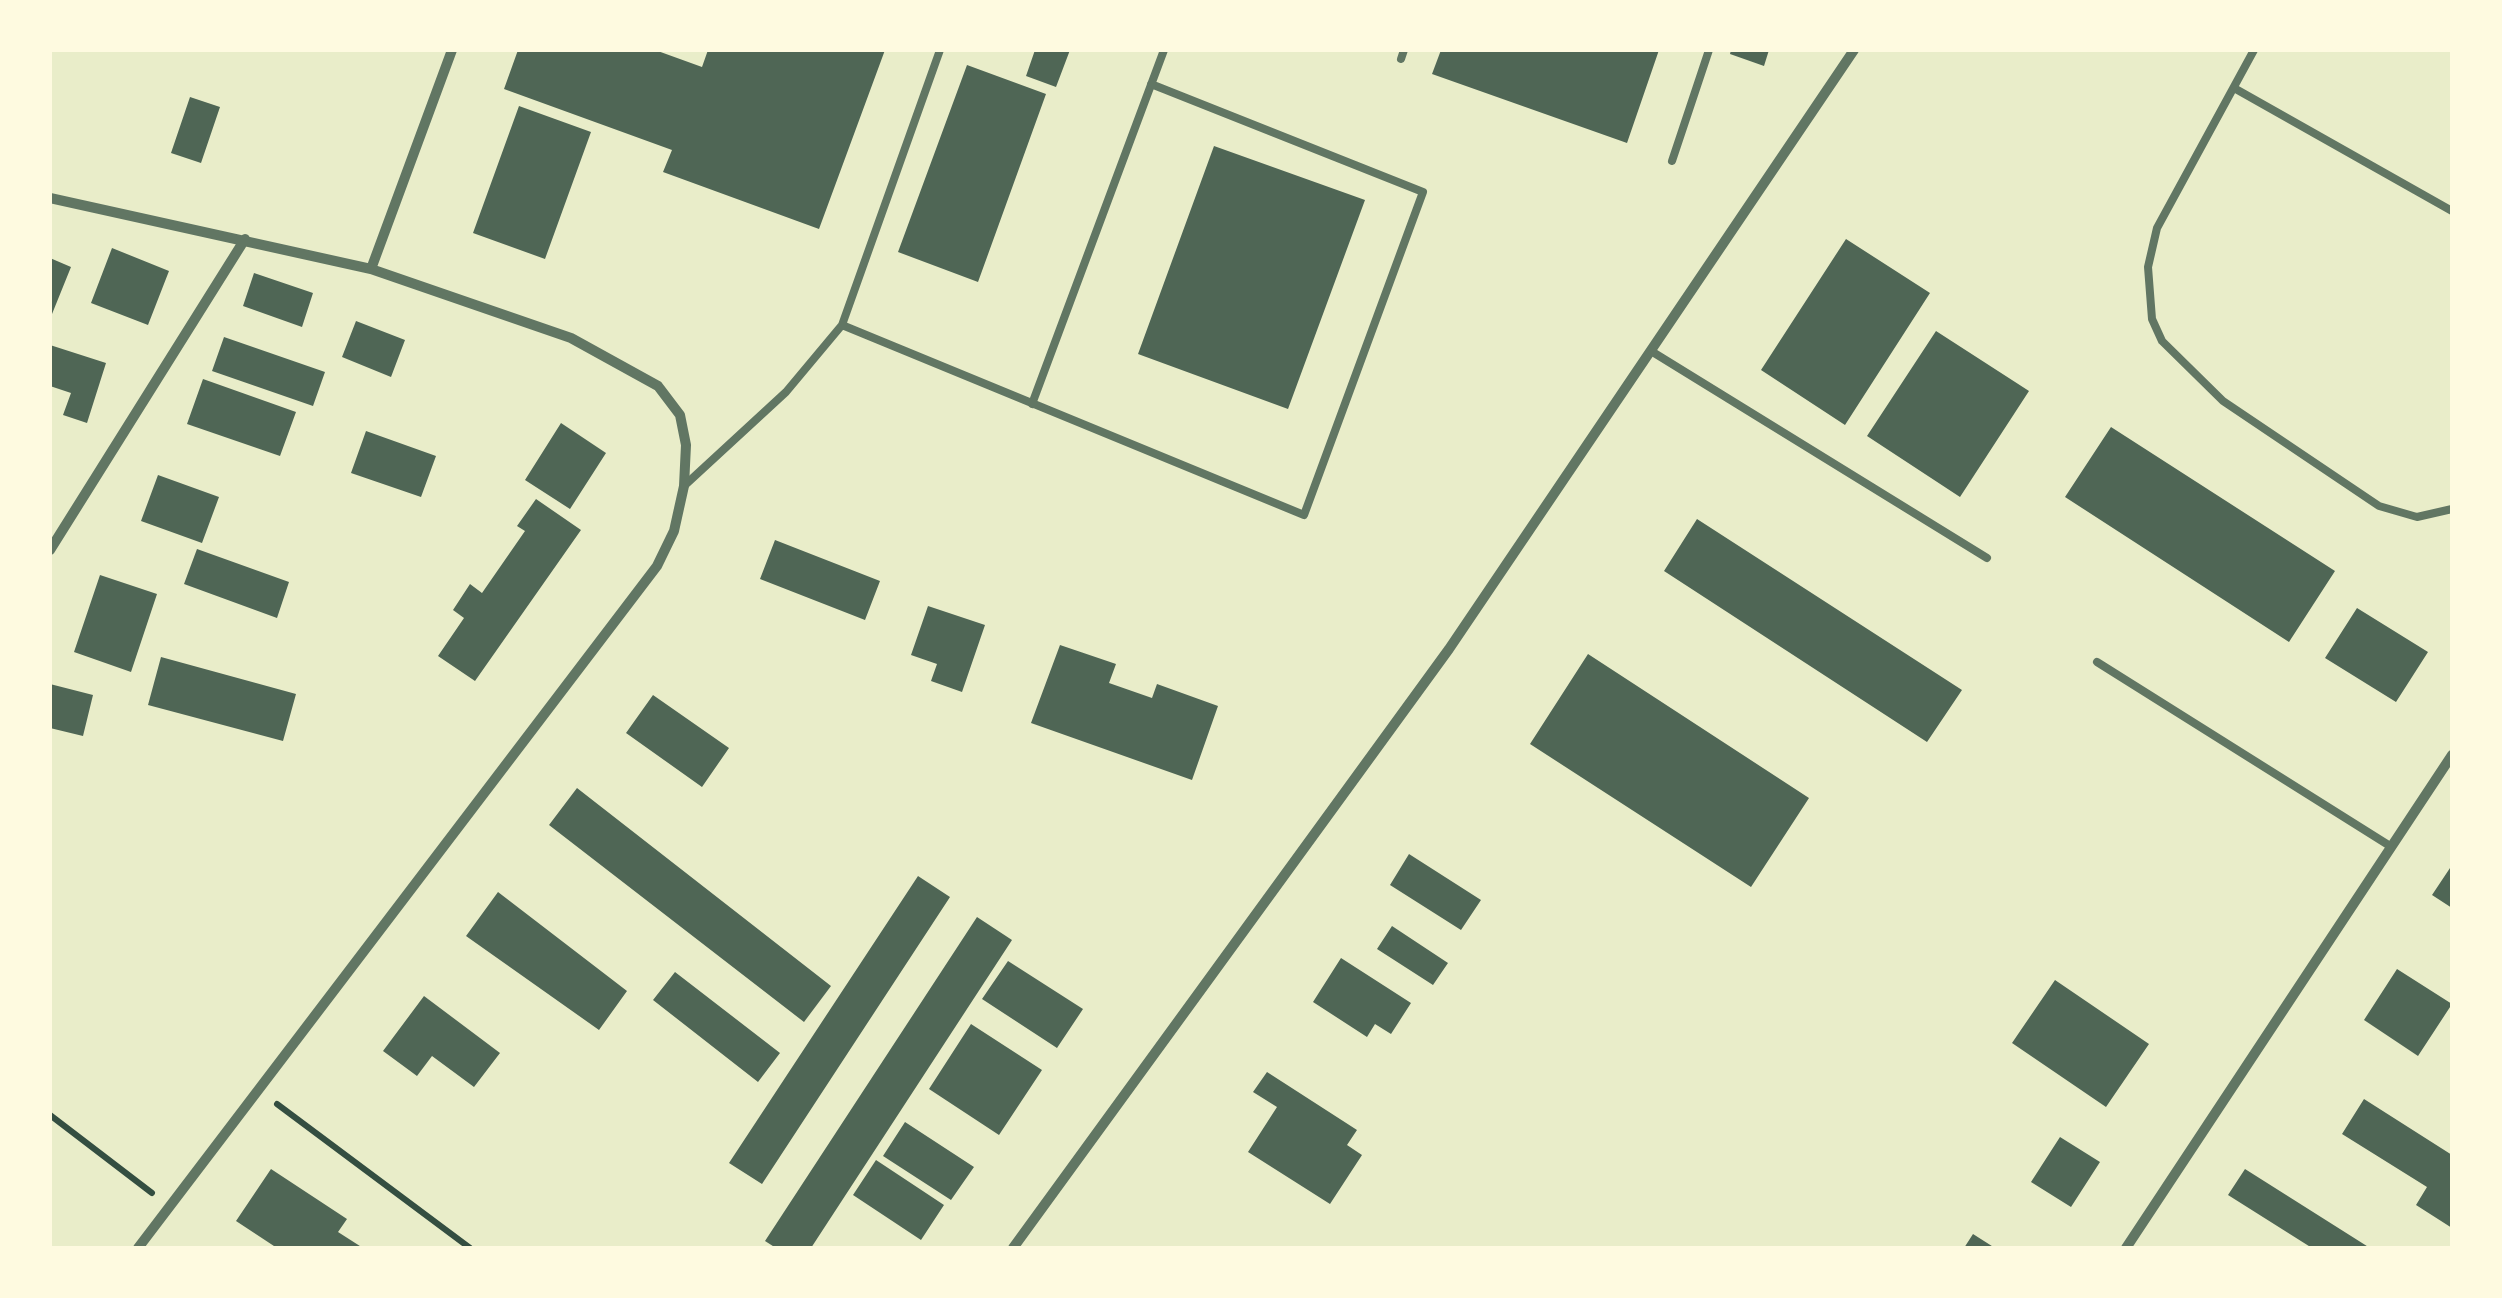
<!DOCTYPE html>
<style>
body{margin:0}
#map{position:relative;width:2502px;height:1298px;overflow:hidden;background:#e9edc9;font-family:"Times New Roman",serif}
canvas{display:block}
.frame{position:absolute;inset:0;border:52px solid #fefae0;pointer-events:none}
</style>
<div id="map">
<canvas width="2502" height="1298"></canvas>
<div class="frame"></div>
</div>
<script>
const ctx = document.querySelector('canvas').getContext('2d');
ctx.lineJoin = 'round';
function fillPath(path, color) {
  ctx.fillStyle = color;
  ctx.fill(path, 'evenodd');
}
function toPath(rows) {
  const path = new Path2D();
  for (const r of rows) {
    path.moveTo(r[0], r[1]);
    for (let i = 2; i < r.length; i += 2) path.lineTo(r[i], r[i + 1]);
  }
  return path;
}
function stroke(path, color, width, dash) {
  ctx.strokeStyle = color;
  ctx.lineWidth = width;
  ctx.lineCap = dash ? 'butt' : 'round';
  ctx.setLineDash(dash || []);
  ctx.stroke(path);
}
fillPath(toPath([
 [518,50,655,50,702,67,708,50,885,50,819,229,663,172,672,150,504,89],
 [1035,50,1070,50,1056,87,1026,76],
 [1441,50,1659,50,1627,143,1432,74],
 [1731,50,1769,50,1764,66,1730,54],
 [967,65,1046,94,978,282,898,252],
 [190,97,220,107,201,163,171,153],
 [519,106,591,132,545,259,473,233],
 [1214,146,1365,200,1288,409,1138,354],
 [1846,239,1930,293,1845,425,1761,370],
 [112,248,169,271,148,325,91,303],
 [50,258,71,267,50,319],
 [254,273,313,293,302,327,243,306],
 [356,321,405,340,391,377,342,357],
 [1936,331,2029,391,1960,497,1867,436],
 [224,337,325,372,313,406,212,371],
 [50,345,106,363,87,423,63,415,71,393,50,386],
 [203,379,296,412,280,456,187,424],
 [561,423,606,453,570,509,525,480],
 [2111,427,2335,571,2289,642,2065,497],
 [366,431,436,456,421,497,351,473],
 [158,475,219,497,202,543,141,521],
 [536,499,581,530,475,681,438,656,464,618,453,610,470,584,482,593,525,531,517,526],
 [1697,519,1962,690,1927,742,1664,571],
 [775,540,880,581,865,620,760,579],
 [197,549,289,582,277,618,184,584],
 [100,575,157,594,131,672,74,652],
 [928,606,985,625,962,692,931,681,937,664,911,655],
 [2357,608,2428,652,2396,702,2325,658],
 [1060,645,1116,664,1109,683,1152,698,1157,684,1218,706,1192,780,1031,723],
 [1588,654,1809,798,1751,887,1530,744],
 [161,657,296,694,283,741,148,705],
 [50,684,93,695,83,736,50,728],
 [653,695,729,748,702,787,626,733],
 [577,788,831,986,804,1022,549,825],
 [1409,854,1481,900,1461,930,1390,885],
 [2452,865,2452,908,2432,895],
 [918,876,950,897,762,1184,729,1163],
 [498,892,627,991,599,1030,466,936],
 [977,917,1012,940,811,1248,776,1248,765,1241],
 [1392,926,1448,963,1433,985,1377,949],
 [1341,958,1411,1003,1391,1034,1375,1024,1367,1037,1313,1002],
 [1008,961,1083,1009,1057,1048,982,999],
 [2397,969,2452,1004,2418,1056,2364,1020],
 [675,972,780,1053,758,1082,653,1000],
 [2055,980,2149,1044,2106,1107,2012,1043],
 [424,996,500,1053,474,1087,432,1056,417,1076,383,1051],
 [971,1024,1042,1070,999,1135,929,1089],
 [1267,1072,1357,1130,1347,1145,1362,1155,1330,1204,1248,1152,1277,1107,1253,1092],
 [2364,1099,2452,1155,2452,1228,2416,1205,2427,1187,2342,1134],
 [905,1122,974,1167,951,1200,883,1156],
 [2060,1137,2100,1162,2071,1207,2031,1182],
 [876,1160,944,1205,921,1240,853,1195],
 [271,1169,347,1219,338,1232,363,1248,277,1248,236,1221],
 [2245,1169,2370,1248,2312,1248,2228,1195],
 [1973,1234,1995,1248,1964,1248]
]), '#4f6655');
stroke(toPath([
 [277,1104,470,1248],
 [50,1115,152,1193]
]), '#344e41', 6);
stroke(toPath([
 [2254,50,2157,228,2148,267,2152,319,2162,341,2223,401,2379,506,2417,517,2452,509],
 [1401,59,1404,50],
 [2234,88,2452,211],
 [1672,161,1709,50],
 [842,325,1304,515,1423,192,1151,84],
 [1651,351,1987,558],
 [1032,404,1164,50],
 [684,486,786,392,842,325,940,50],
 [2097,662,2390,846]
]), '#617663', 8);
stroke(toPath([
 [50,198,371,269,571,338,658,386,680,415,686,445,684,486,674,531,657,566,138,1248],
 [371,269,452,50],
 [50,550,245,239],
 [1013,1248,1449,649,1854,50],
 [2126,1248,2452,755]
]), '#617663', 10);
</script>
